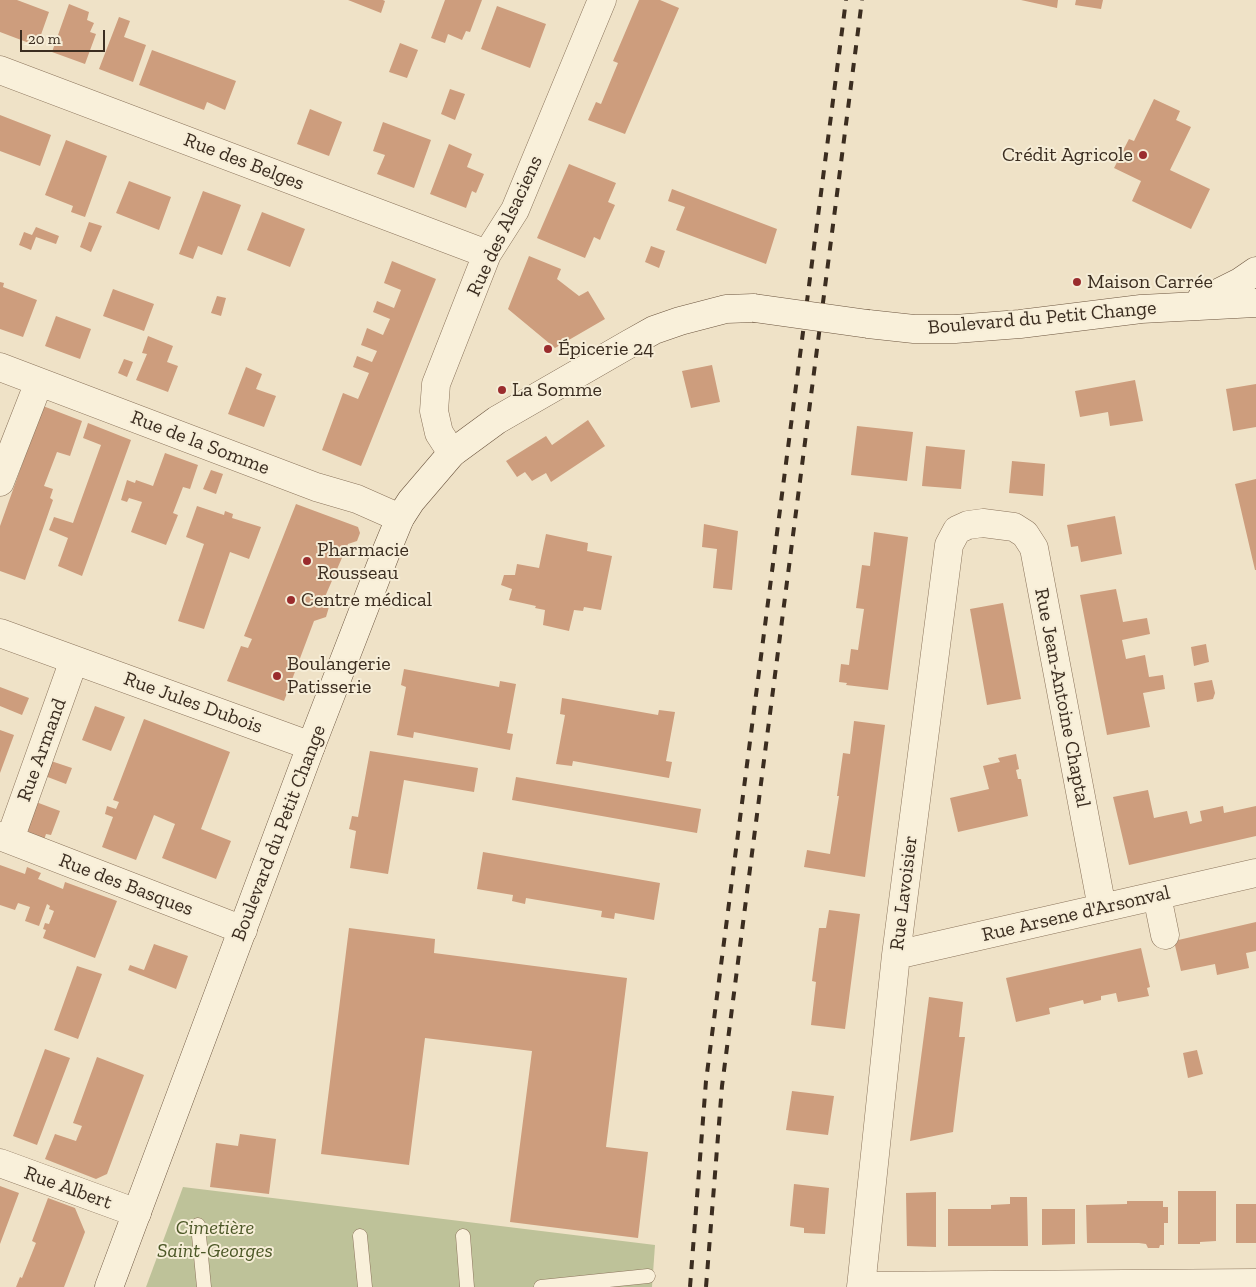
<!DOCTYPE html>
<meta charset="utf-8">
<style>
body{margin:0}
#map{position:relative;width:1256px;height:1287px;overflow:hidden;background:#efe2c7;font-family:"Zilla Slab",serif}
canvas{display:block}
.scale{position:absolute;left:20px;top:30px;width:85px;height:22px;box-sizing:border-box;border:2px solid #3b2d20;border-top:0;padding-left:6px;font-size:15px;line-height:18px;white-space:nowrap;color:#3b2d20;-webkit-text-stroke:4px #f6edd7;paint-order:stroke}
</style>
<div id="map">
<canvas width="1256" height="1287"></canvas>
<div class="scale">20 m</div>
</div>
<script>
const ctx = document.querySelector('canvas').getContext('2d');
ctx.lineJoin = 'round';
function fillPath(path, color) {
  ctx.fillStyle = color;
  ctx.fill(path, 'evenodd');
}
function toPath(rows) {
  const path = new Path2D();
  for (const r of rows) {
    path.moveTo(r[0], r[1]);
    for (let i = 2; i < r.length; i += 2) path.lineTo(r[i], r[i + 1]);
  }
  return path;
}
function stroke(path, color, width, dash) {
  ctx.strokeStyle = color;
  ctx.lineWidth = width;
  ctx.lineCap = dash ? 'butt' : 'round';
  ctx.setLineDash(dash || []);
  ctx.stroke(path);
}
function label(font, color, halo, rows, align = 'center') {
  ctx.font = font + ' "Zilla Slab",serif';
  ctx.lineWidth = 4;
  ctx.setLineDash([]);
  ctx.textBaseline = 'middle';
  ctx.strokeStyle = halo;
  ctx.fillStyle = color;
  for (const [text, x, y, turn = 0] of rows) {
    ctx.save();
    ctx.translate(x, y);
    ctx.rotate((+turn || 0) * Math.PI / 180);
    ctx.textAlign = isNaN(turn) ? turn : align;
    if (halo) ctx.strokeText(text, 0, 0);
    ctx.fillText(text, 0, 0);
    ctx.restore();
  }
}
fillPath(toPath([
 [183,1187,655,1245,652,1287,146,1287]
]), '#bec299');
fillPath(toPath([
 [0,0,17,0,49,12,37,46,0,32],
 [348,0,383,0,385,1,381,13],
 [445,0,482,0,470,32,466,31,462,40,448,34,445,43,431,38],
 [639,0,660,0,679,8,625,134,588,120,596,102,601,104,618,63,613,61],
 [1021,0,1058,0,1057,8],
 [1076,0,1103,0,1101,9,1075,5],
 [69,4,89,12,87,20,94,23,90,32,96,34,85,64,52,52],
 [497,6,546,24,530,68,481,49],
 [119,17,130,21,124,37,146,45,133,82,99,69],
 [400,43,418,50,407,78,389,72],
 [152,50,236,81,225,110,207,102,204,110,139,85],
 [450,89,465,94,455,120,441,114],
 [1154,99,1180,111,1176,120,1191,127,1170,170,1210,189,1191,229,1132,201,1141,181,1114,168,1129,139,1134,141],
 [310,109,342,122,329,156,297,144],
 [0,115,51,135,40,166,0,151],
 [383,122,431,140,414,188,377,174,385,155,373,151],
 [66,140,107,156,85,217,71,212,73,206,45,195],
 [449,144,472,154,467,167,484,174,476,193,472,191,466,208,430,194],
 [569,164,616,183,608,202,615,205,607,223,600,240,594,237,585,258,537,238],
 [129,181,171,197,159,230,116,213],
 [672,189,777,229,766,264,676,230,685,207,668,201],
 [203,191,241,205,222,255,198,246,193,259,179,254],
 [262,212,305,229,290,267,247,250],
 [89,222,102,226,91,252,80,247],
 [36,227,59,236,56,244,36,237,31,250,19,245,24,232,32,235],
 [651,246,665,251,659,268,645,262],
 [529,256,561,269,557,279,579,296,588,291,605,319,555,348,508,309],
 [392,261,436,279,361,466,322,450,343,393,358,399,369,373,353,367,357,356,372,362,377,351,361,345,367,328,383,335,390,319,373,312,377,301,394,308,401,290,384,283],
 [0,282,4,283,3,287,37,300,23,337,0,329],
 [113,289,154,304,144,331,103,316],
 [217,296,226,298,221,316,211,313],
 [56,316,91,329,80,359,45,346],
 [148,336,173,346,167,362,178,366,168,392,136,380,147,354,142,353],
 [124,359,133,362,127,377,118,373],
 [712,365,720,402,691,408,682,371],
 [246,367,262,374,256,389,276,396,264,427,228,414],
 [1135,380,1143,421,1110,426,1108,412,1080,417,1075,391],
 [1256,384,1256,427,1233,431,1226,389],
 [43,406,82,421,70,456,57,452,44,486,53,489,50,498,53,500,25,580,0,571,0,526],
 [588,420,605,446,551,482,546,473,532,481,525,472,517,477,506,461,546,436,552,445],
 [88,423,131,440,82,576,58,566,68,538,49,530,54,517,73,523,79,506,101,445,83,438],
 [857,426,913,432,907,481,851,475],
 [926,446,965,450,961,489,922,486],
 [165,453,198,465,190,489,183,487,173,513,178,515,166,545,131,532,142,502,129,498,127,502,121,500,127,480,135,483,136,480,153,486],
 [1012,461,1045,464,1043,496,1009,493],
 [211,470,223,474,216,494,203,489],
 [1256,479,1256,570,1255,570,1235,484],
 [296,504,358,527,360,533,357,541,348,544,324,599,329,607,326,617,314,621,284,701,227,681,241,646,248,648,252,639,244,636],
 [197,506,224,515,225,511,233,514,232,518,261,527,249,559,230,552,204,629,178,621,204,544,186,537],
 [1115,516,1122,554,1081,562,1078,546,1071,547,1067,525],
 [704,524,738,531,732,590,713,588,717,549,702,547],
 [874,532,908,537,888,690,846,685,847,683,839,682,841,664,849,665,851,649,858,650,864,609,856,608,862,565,870,566],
 [546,534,588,543,587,551,612,556,601,610,584,607,583,611,574,610,569,631,543,625,545,610,535,608,536,606,509,600,512,589,501,585,504,575,515,575,517,564,539,568],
 [1116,589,1123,622,1147,618,1150,634,1122,640,1126,659,1145,655,1149,677,1163,675,1165,689,1143,693,1150,727,1107,735,1080,595],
 [1003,603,1021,699,987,705,970,609],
 [1206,644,1209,662,1194,666,1191,647],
 [404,669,499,687,500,681,516,684,507,733,513,734,510,750,414,732,413,738,397,735,406,687,401,685],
 [1212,680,1215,693,1213,699,1197,702,1194,683],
 [0,687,29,698,22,715,0,706],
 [562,698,658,715,659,710,675,712,666,761,672,762,669,778,573,761,572,766,556,764,565,715,560,714],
 [95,706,125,717,111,751,82,740],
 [144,719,230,752,201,829,231,841,216,879,162,858,175,824,154,815,136,860,102,847,113,817,105,814,107,806,116,809,119,802,113,800],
 [854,721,885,725,865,877,804,867,807,850,830,854,839,796,837,796,843,753,850,754],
 [0,730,14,735,0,773],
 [370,751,478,768,474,792,404,780,388,874,350,868,356,831,349,829,352,816,358,817],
 [1016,754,1019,769,1016,770,1018,779,1021,779,1028,816,958,832,950,798,989,789,983,766,1000,762,998,758],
 [51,761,72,768,66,784,45,776],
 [516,777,701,809,697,833,512,800],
 [1148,790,1154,818,1187,811,1190,824,1202,821,1200,811,1223,806,1224,813,1256,806,1256,836,1129,865,1113,797],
 [36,802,60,811,51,835,46,834,44,840,29,834,27,825],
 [483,852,660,883,654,920,615,913,614,919,601,917,602,911,526,898,525,904,512,901,513,895,477,889],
 [0,865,25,874,27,867,41,873,38,879,63,889,65,882,117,901,95,958,43,938,46,930,43,929,45,923,49,924,54,911,49,909,50,906,47,904,39,926,25,921,30,907,18,903,15,910,0,905],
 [829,910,860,914,845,1029,811,1025,816,982,812,981,819,928,826,928],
 [1256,922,1256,951,1246,953,1249,968,1217,975,1215,964,1181,971,1174,941],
 [349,928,435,939,434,953,627,978,606,1147,648,1152,638,1238,510,1222,532,1051,425,1038,409,1165,321,1154],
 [154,944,188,956,176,989,128,970,130,965,144,970],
 [1141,948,1150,987,1147,988,1149,996,1118,1002,1116,993,1101,996,1101,1000,1084,1004,1083,1000,1049,1008,1050,1014,1016,1022,1006,978],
 [77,966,102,974,78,1039,54,1030],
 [929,997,963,1002,959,1037,965,1037,959,1083,953,1132,910,1141],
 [45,1049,70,1058,37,1145,13,1136],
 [1197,1050,1203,1074,1188,1078,1183,1053],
 [97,1057,144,1075,107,1174,96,1179,45,1159,55,1134,76,1141,82,1126,73,1123],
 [792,1091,834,1096,828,1135,786,1130],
 [240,1134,276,1139,269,1194,210,1187,216,1143,238,1146],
 [794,1184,829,1188,825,1234,804,1233,804,1228,790,1226],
 [0,1186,19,1193,0,1244],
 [1178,1191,1216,1191,1216,1241,1200,1242,1200,1244,1178,1244],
 [936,1192,936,1247,907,1246,906,1193],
 [1010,1197,1027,1197,1028,1246,948,1246,948,1209,991,1209,991,1205,1010,1204],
 [48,1198,75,1208,85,1232,64,1287,16,1287,20,1277,22,1278,36,1243,32,1241],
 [1127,1201,1163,1201,1163,1207,1168,1207,1168,1223,1164,1223,1164,1245,1160,1245,1159,1248,1148,1248,1146,1244,1139,1243,1087,1243,1086,1205,1127,1204],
 [1236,1204,1256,1204,1256,1243,1236,1243],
 [1042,1209,1075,1209,1075,1244,1042,1245]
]), '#cd9d7d');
const lane = toPath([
 [198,1225,204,1287],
 [360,1236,365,1287],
 [463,1236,467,1287],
 [541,1287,648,1276]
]);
const street = toPath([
 [0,70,487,254],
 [0,367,316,487,357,499,400,518],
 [452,453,439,433,434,411,436,384,487,254,515,210,602,0],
 [0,482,39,382],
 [0,633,311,746],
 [0,836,243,930],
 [10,839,74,660],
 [1157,896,1165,935],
 [896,955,1256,873],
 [0,1163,137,1213],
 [861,1286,1256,1283],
 [861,1287,896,955,949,545,957,530,968,525,983,523,1014,527,1025,534,1034,548,1102,908]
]);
const secondary = toPath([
 [1202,297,1216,294,1240,282,1256,271],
 [868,324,914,329,955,329,1020,324,1141,309,1256,303],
 [109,1287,311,746,386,552,400,518,411,501,452,453,497,420,629,344,654,330,680,321,726,309,754,308]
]);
stroke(lane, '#8b745c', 15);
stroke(street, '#8b745c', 29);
stroke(secondary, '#6c553f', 29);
stroke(lane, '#f9f0da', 14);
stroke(street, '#f9f0da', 28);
stroke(secondary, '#f9f0da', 28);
stroke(toPath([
 [690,1287,706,1081,846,0],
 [706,1287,722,1086,862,0]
]), '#3b2d20', 4, [9, 9]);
const secondaryBridge = toPath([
 [754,308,868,324]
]);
stroke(secondaryBridge, '#6c553f', 29, []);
stroke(secondaryBridge, '#f9f0da', 28);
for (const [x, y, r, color] of [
 [1143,155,5,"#9a2c2d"],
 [1077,282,5,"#9a2c2d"],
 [548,349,5,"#9a2c2d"],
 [502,390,5,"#9a2c2d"],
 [307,561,5,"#9a2c2d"],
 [291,600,5,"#9a2c2d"],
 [277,676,5,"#9a2c2d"]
]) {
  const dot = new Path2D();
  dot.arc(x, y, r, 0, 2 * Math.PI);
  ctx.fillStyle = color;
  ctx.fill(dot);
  stroke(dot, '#f6edd7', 2);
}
label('20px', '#3b2d20', '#f6edd7', [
 ["Crédit Agricole",1133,155,"right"],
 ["Maison Carrée",1087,282],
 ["Épicerie 24",558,349],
 ["La Somme",512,390],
 ["Pharmacie",317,550],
 ["Rousseau",317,573],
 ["Centre médical",301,600],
 ["Boulangerie",287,664],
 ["Patisserie",287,687]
], 'left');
label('20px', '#3b2d20', '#f6edd7', [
 ["Rue des Belges",244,162,21],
 ["Rue des Alsaciens",505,226,-65],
 ["Boulevard du Petit Change",1042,318,-5],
 ["Rue de la Somme",200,443,21],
 ["Rue Jean-Antoine Chaptal",1062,698,79],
 ["Rue Jules Dubois",193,703,20],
 ["Rue Armand",42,750,-70],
 ["Boulevard du Petit Change",279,833,-69],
 ["Rue des Basques",126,885,21],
 ["Rue Lavoisier",904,893,-83],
 ["Rue Arsene d'Arsonval",1076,914,-13],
 ["Rue Albert",68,1188,20]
]);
label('italic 20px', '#4b5726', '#f6edd7', [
 ["Cimetière",215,1228],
 ["Saint-Georges",215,1251]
]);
</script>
